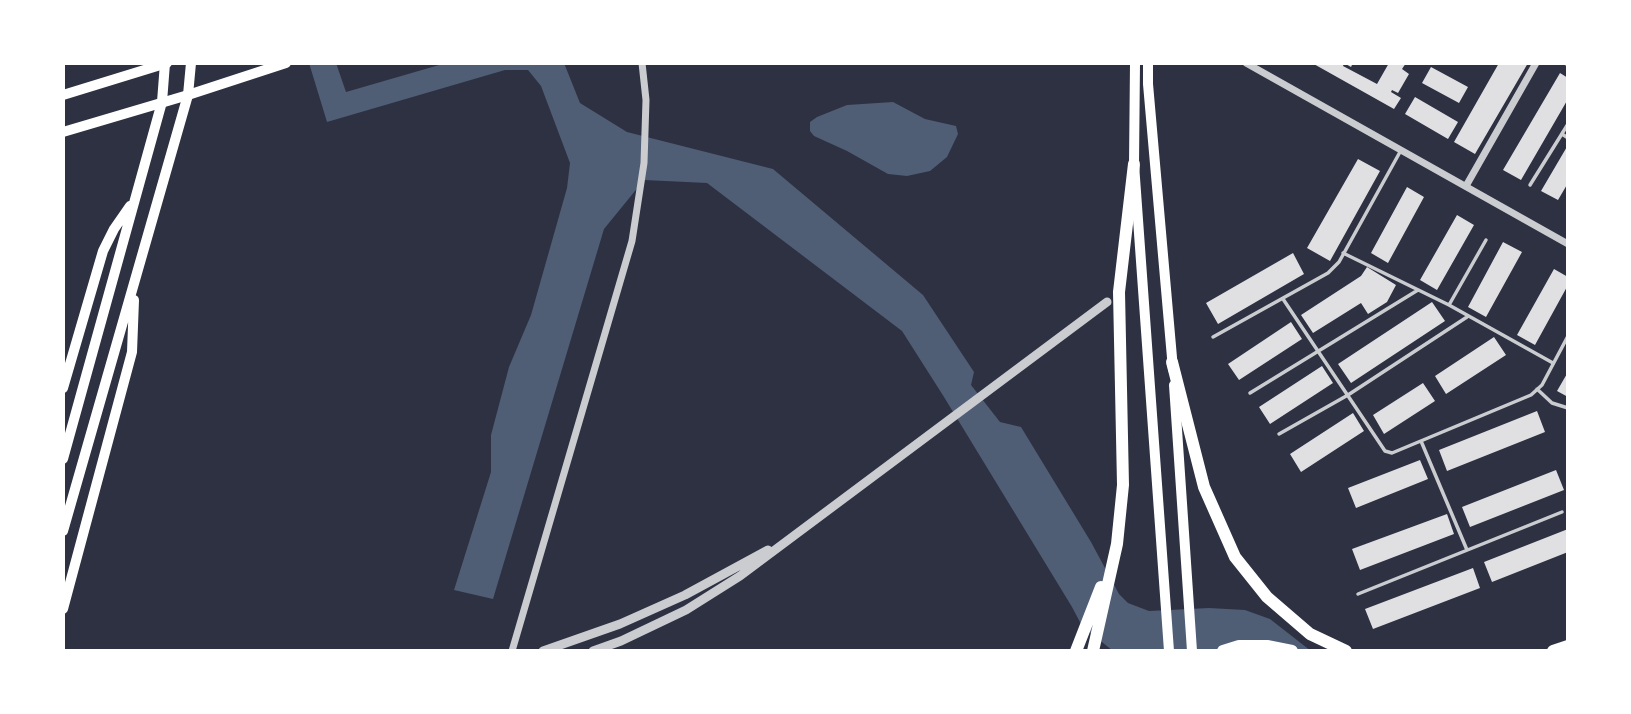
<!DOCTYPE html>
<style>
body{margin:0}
#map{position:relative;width:1631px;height:714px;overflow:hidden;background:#2d3142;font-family:"DejaVu Sans",sans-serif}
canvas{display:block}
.frame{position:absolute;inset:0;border:65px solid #fff;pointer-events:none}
</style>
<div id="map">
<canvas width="1631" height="714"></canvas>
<div class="frame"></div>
</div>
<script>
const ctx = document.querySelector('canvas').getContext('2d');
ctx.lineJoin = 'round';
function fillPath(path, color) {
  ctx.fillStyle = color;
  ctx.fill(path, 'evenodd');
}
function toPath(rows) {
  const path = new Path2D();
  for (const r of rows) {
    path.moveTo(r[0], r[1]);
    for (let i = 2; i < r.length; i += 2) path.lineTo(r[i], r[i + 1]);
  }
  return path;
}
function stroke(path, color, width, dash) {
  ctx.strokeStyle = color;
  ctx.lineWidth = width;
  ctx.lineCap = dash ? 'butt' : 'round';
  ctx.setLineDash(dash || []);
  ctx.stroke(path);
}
fillPath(toPath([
 [309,63,336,63,346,92,446,63,564,63,580,103,627,132,773,169,923,295,974,372,971,385,1000,422,1021,427,1091,542,1119,594,1128,603,1149,611,1209,608,1245,610,1270,619,1311,651,1113,651,1082,626,1072,607,944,397,902,331,707,183,644,180,604,229,493,599,454,590,491,472,491,435,509,367,531,315,567,188,570,163,541,86,528,70,505,70,327,122],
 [893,102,925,119,956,126,958,134,947,157,930,171,907,176,888,174,847,151,814,136,810,131,810,122,817,117,847,105]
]), '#4f5d75');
fillPath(toPath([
 [1312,63,1353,63,1351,67,1344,63,1343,66,1377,84,1389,63,1406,63,1402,69,1409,74,1398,93,1392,90,1391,92,1401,98,1394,109],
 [1499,63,1528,63,1475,154,1454,142],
 [1431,67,1468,87,1459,103,1422,83],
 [1560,73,1568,78,1568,99,1521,180,1503,170],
 [1415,97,1458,122,1448,139,1405,114],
 [1568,145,1568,183,1558,200,1541,191],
 [1358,159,1380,171,1330,261,1307,248],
 [1407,187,1424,197,1388,263,1371,253],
 [1457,215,1474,225,1437,290,1420,280],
 [1503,242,1522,252,1486,317,1468,307],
 [1293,253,1304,274,1218,324,1206,303],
 [1367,267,1396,285,1387,302,1368,314,1361,303,1313,333,1301,315,1361,276],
 [1554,269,1568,277,1568,285,1535,345,1517,335],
 [1432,302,1445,321,1351,383,1338,364],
 [1291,322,1302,339,1239,380,1228,364],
 [1494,337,1506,355,1446,394,1435,376],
 [1322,366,1333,383,1270,424,1259,407],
 [1568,372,1568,397,1557,391],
 [1423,383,1435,401,1384,434,1373,415],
 [1537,411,1545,432,1447,471,1439,450],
 [1353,413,1364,431,1301,472,1290,454],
 [1420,460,1428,479,1356,508,1348,488],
 [1556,470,1564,490,1470,527,1462,507],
 [1447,514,1454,534,1360,570,1352,549],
 [1568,529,1568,552,1492,582,1484,562],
 [1473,568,1480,588,1373,629,1365,609]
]), '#e0e0e3');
stroke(toPath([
 [1565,63,1568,65],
 [1562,134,1568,138],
 [1530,185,1568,124],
 [1343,253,1449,305,1553,363],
 [1283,299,1385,451,1392,453,1531,395,1542,385,1568,336],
 [1449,305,1486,240],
 [1213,337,1328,273,1339,262,1400,152],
 [1537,389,1552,403,1568,408],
 [1250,393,1418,290],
 [1279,434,1348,395,1467,317],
 [1421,441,1467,550],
 [1358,594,1562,512]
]), '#caccd0', 3.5);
stroke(toPath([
 [1246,63,1568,244],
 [1466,186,1536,63],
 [512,651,632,241,644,163,646,100,642,63]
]), '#caccd0', 7);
stroke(toPath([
 [543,651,620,624,685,595,768,550],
 [593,651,621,641,686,610,740,576,1107,302]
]), '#caccd0', 9);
stroke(toPath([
 [63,388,103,251,114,229,130,206],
 [63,459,162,102,165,63],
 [63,531,188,95,191,63],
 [63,609,132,352,134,300]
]), '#fff', 10);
stroke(toPath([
 [1135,63,1134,164,1169,651],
 [1148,63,1148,84,1173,369],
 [63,95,167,63],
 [63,132,188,95,286,63],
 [1174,385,1192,651]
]), '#fff', 10);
stroke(toPath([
 [1172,362,1204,487,1235,557,1267,597,1310,634,1346,651],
 [1076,651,1101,587],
 [1093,651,1117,544,1123,485,1119,292,1134,164],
 [1223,651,1239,646,1267,646,1292,651],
 [1553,651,1568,646]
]), '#fff', 12);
</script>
